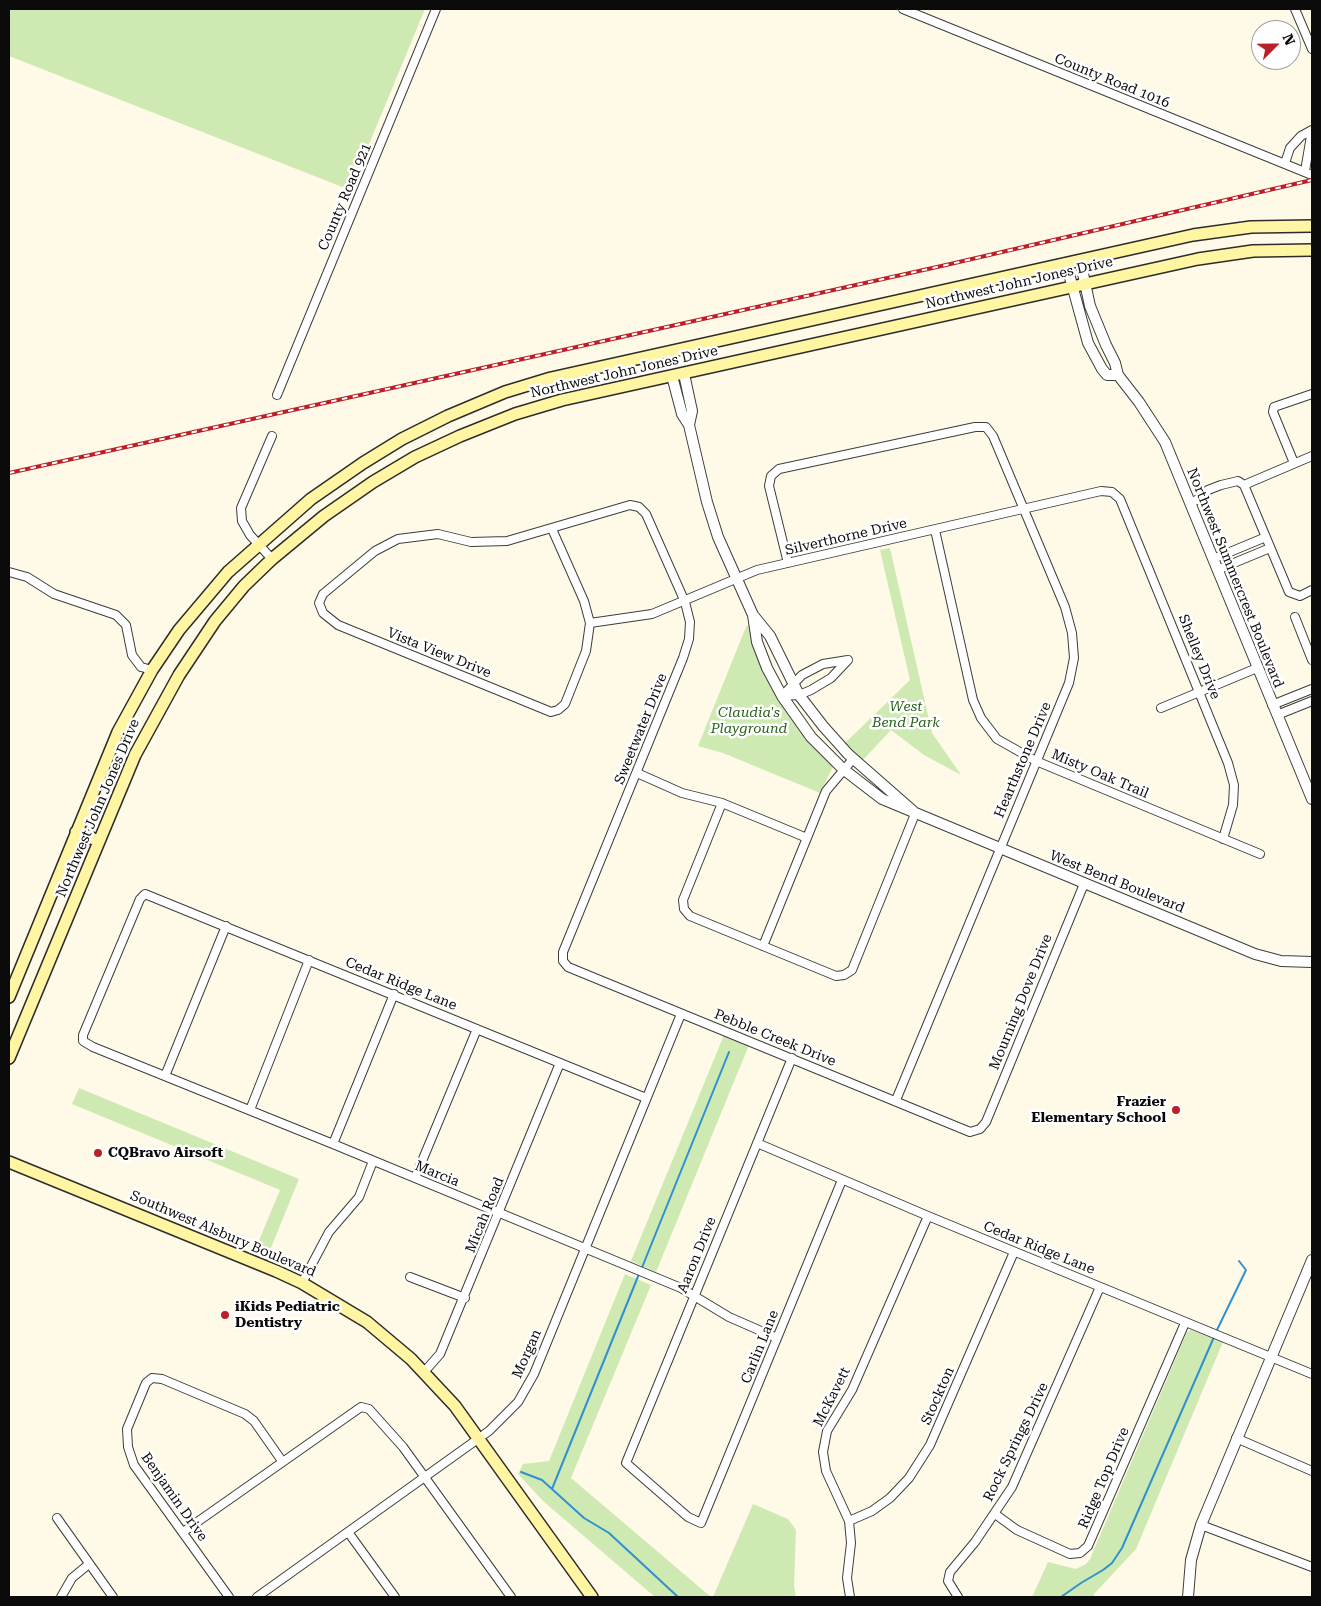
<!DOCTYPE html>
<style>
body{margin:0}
#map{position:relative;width:1321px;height:1606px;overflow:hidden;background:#fffae7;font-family:"Roboto Serif",serif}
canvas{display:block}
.frame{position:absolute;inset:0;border:10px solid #0a0a0a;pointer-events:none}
.north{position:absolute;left:1251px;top:20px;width:50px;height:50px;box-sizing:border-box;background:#fff;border:1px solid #9d9d9d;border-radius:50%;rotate:67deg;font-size:14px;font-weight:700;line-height:20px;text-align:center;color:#0a0a0a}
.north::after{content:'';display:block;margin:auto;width:18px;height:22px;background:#bb2028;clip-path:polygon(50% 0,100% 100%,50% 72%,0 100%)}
</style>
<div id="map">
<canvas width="1321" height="1606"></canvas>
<div class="frame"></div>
<div class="north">N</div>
</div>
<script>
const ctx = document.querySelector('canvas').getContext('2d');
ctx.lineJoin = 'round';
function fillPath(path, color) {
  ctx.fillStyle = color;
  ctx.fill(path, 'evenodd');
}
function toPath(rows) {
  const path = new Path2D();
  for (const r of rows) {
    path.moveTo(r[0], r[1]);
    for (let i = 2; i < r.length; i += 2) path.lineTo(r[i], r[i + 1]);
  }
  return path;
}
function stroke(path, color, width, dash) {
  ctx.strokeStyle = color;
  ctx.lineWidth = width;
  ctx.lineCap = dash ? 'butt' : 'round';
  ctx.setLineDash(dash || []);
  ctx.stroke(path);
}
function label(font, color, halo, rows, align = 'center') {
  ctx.font = font + ' "Roboto Serif",serif';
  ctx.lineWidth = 5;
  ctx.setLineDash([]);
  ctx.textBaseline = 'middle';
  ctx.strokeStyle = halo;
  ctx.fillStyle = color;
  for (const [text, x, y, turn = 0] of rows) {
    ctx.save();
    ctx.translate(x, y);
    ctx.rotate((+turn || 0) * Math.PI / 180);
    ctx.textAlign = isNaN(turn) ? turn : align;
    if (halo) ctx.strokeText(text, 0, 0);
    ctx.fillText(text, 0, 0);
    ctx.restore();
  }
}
fillPath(toPath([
 [9,9,425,9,350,190,9,56],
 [890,548,932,733,961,775,924,755,891,730,862,761,844,744,910,680,880,550],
 [749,625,756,648,833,767,820,793,723,753,698,746,746,627],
 [724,1035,749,1045,656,1272,631,1261],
 [79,1088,299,1179,268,1255,255,1250,280,1190,72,1104],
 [625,1274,651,1285,571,1478,711,1597,655,1597,543,1501,518,1474,523,1464,549,1461],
 [1191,1330,1223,1342,1136,1549,1094,1594,1094,1597,1032,1597,1048,1562,1076,1569,1086,1564,1090,1559,1187,1332],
 [753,1504,788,1519,796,1530,794,1585,796,1597,713,1597]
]), '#cee9b1');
stroke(toPath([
 [641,1270,729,1052],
 [1216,1332,1246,1270,1239,1261],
 [521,1472,542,1480,584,1518,609,1533,678,1597],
 [552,1489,639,1274],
 [1061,1597,1081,1583,1103,1570,1112,1563,1122,1548,1214,1337]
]), '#3090d0', 2);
const minor = toPath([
 [903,9,1312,175],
 [1295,9,1312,49],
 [1285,163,1290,148,1301,136,1312,130,1305,171],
 [277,395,436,9],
 [272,436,241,508,242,521,250,535,272,559],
 [1312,456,1244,485,1289,592,1300,596,1312,590],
 [1294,463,1273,412,1274,407,1312,394],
 [1190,503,1203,497,1208,490,1221,485,1238,481,1244,485],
 [552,529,584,601,590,623,586,651,565,704,558,710,551,712,338,625,323,613,319,603,323,594,375,551,398,539,438,534,471,542,507,541,630,505,639,507,646,514,685,602,690,622,689,639,683,658,563,952,563,961,568,967,970,1132,980,1129,986,1122,1084,884],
 [935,530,973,700,981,718,997,739,1036,761,1260,854],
 [1213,559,1266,537],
 [788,563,769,486,771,476,779,469,975,427,986,427,993,436,1065,607,1072,633,1074,658,1069,683,896,1100],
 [1217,570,1270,548],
 [9,572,27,577,54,594,116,615,126,625,132,655,141,667,152,670],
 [1295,617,1312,660],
 [590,623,652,614,757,570,1101,491,1112,492,1120,499,1228,763,1234,785,1233,805,1223,839],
 [782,696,799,695,811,690,831,678,848,660],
 [782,696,802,675,823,664,848,660],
 [1272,705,1312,689],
 [1161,708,1257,668],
 [1277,715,1312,701],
 [637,773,682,793,722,803,807,838],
 [722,803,683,900,684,909,690,916,836,976,844,975,852,970,915,814],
 [763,946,826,791,853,759],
 [792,1058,626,1463,688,1517,701,1523,842,1180],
 [165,1076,226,926],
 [646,1098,145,894,140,899,83,1035,83,1041,93,1047,333,1144,681,1288,729,1317,777,1338],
 [250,1110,309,960],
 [757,1143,928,1216,1312,1374],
 [333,1144,394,994],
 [415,1178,477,1029],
 [410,1277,465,1298],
 [302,1283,329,1232,359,1197,373,1161],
 [424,1372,440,1354,560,1063],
 [1236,1438,1312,1471],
 [995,1514,1017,1530,1070,1554,1080,1553,1088,1546,1185,1323],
 [57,1518,113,1597],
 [849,1521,872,1511,890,1498,909,1478,930,1445,1014,1252],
 [1201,1525,1312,1567],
 [183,1532,361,1407,369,1409,403,1447,511,1597],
 [348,1532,395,1597],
 [61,1597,72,1578,89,1564],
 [229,1597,134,1465,128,1447,127,1429,146,1383,152,1378,162,1379,245,1414,254,1421,282,1461],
 [257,1597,489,1431,518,1402,534,1374,681,1014],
 [850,1597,847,1578,851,1543,849,1521,826,1471,823,1452,827,1431,852,1390,928,1216],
 [958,1597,948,1581,950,1572,975,1542,1012,1487,1100,1287]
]);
const tertiary = toPath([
 [1080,260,1090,306,1106,345,1115,363,1118,375,1139,402,1165,442,1312,799],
 [1066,263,1088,343,1102,369,1107,375,1118,375],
 [684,374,692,411,689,425],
 [672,376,682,414,689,425,707,502,718,537,753,615,770,636,799,695,823,726,848,754,913,811],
 [753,615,757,642,767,668,782,696,811,737,843,769,882,799,1255,954,1281,961,1312,962],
 [1188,1597,1191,1560,1201,1525,1312,1260]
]);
const secondary = toPath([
 [76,832,99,841],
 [9,997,118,732,152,670,179,630,228,572,311,499,363,463,402,439,448,416,505,392,551,378,1193,235,1251,227,1312,226],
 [9,1058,135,755,179,675,215,621,244,586,272,559,324,516,373,482,415,457,460,436,515,414,562,400,1198,259,1253,251,1312,250],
 [9,1162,276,1271,302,1283,367,1322,411,1359,455,1406,592,1597]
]);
stroke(minor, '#3d3d3d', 10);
stroke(tertiary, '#3d3d3d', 12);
stroke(secondary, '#2c2c2c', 14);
stroke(minor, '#fff', 8);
stroke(tertiary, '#fff', 10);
stroke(secondary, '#fff5a2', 11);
const rail = toPath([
 [9,473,946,265,1312,180]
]);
stroke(rail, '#bb2028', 4);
stroke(rail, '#fff', 2, [5.5]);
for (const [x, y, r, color] of [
 [1176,1110,5,"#bb2028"],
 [98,1153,5,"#bb2028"],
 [225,1315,5,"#bb2028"]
]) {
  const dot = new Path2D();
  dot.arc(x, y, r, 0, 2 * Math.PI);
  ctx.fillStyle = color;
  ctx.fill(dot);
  stroke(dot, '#fff', 2);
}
label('14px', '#0a0a0a', '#fff', [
 ["County Road 1016",1112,81,22],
 ["County Road 921",345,197,-67],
 ["Northwest John Jones Drive",1019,283,-13],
 ["Northwest John Jones Drive",624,372,-13],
 ["Silverthorne Drive",846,537,-13],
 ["Northwest Summercrest Boulevard",1235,578,68],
 ["Vista View Drive",439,653,22],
 ["Shelley Drive",1199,657,68],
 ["Sweetwater Drive",641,729,-68],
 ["Hearthstone Drive",1023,760,-67],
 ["Misty Oak Trail",1100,774,23],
 ["Northwest John Jones Drive",98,808,-67],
 ["West Bend Boulevard",1117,882,22],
 ["Cedar Ridge Lane",401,984,22],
 ["Mourning Dove Drive",1021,1002,-68],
 ["Pebble Creek Drive",775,1038,22],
 ["Marcia",437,1174,22],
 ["Micah Road",485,1215,-68],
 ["Southwest Alsbury Boulevard",223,1234,23],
 ["Cedar Ridge Lane",1039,1248,22],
 ["Aaron Drive",697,1255,-68],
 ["Carlin Lane",760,1347,-68],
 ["Morgan",527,1354,-66],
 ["Stockton",938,1396,-66],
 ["McKavett",832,1397,-63],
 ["Rock Springs Drive",1016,1442,-64],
 ["Ridge Top Drive",1104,1478,-67],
 ["Benjamin Drive",174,1497,55]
]);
label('italic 14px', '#29611a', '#fff', [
 ["West",906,707],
 ["Bend Park",906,723],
 ["Claudia's",749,713],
 ["Playground",749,729]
]);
label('bold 14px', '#0a0a0a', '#fff', [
 ["Frazier",1166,1102,"right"],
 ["Elementary School",1166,1118,"right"],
 ["CQBravo Airsoft",108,1153],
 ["iKids Pediatric",235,1307],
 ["Dentistry",235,1323]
], 'left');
</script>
